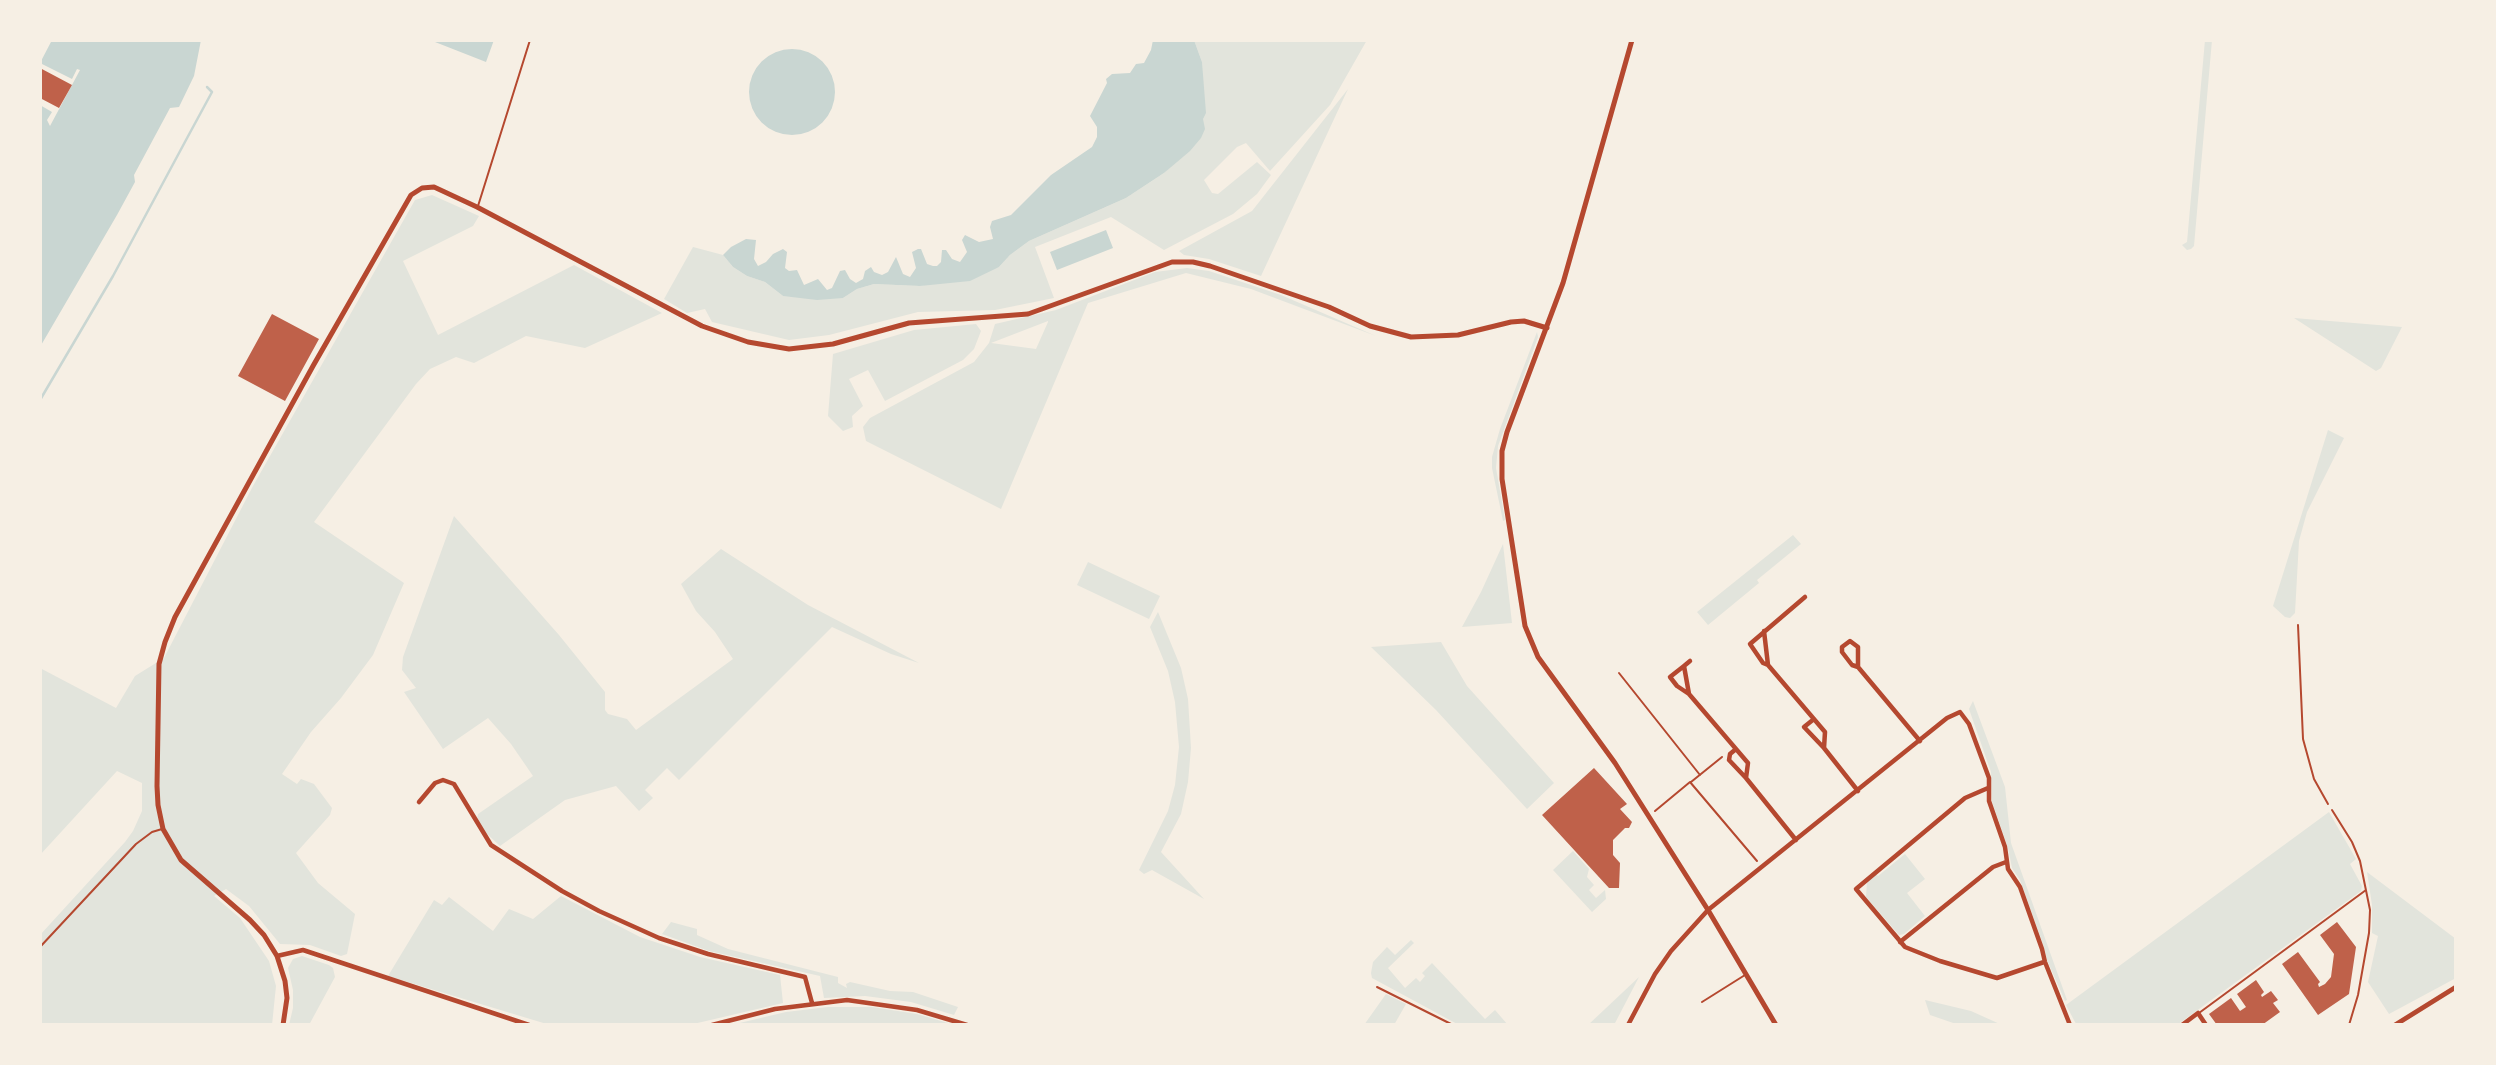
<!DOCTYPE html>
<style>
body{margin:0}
#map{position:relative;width:2496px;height:1065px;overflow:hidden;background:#f6efe4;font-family:"Archivo Narrow",sans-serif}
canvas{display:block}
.frame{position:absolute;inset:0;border:42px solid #f6efe4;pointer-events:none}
</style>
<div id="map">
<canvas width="2496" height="1065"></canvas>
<div class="frame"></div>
</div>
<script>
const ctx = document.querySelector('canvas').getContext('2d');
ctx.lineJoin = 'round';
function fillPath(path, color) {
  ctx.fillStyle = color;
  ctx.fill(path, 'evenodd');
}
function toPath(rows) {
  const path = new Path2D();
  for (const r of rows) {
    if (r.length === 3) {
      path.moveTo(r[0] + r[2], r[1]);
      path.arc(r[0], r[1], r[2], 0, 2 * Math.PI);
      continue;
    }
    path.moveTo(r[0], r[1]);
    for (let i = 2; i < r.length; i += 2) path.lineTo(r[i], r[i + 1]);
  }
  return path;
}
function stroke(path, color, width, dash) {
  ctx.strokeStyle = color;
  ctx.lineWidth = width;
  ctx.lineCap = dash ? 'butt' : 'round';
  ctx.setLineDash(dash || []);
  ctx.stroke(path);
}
fillPath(toPath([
 [1194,40,1367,40,1330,105,1270,171,1246,143,1237,147,1204,180,1212,193,1218,194,1257,162,1271,175,1257,194,1233,214,1164,250,1111,217,1035,247,1054,298,995,310,918,312,829,335,789,340,712,322,705,309,687,313,664,299,693,247,723,255,733,267,747,276,765,282,783,296,843,298,857,289,874,284,920,286,999,267,1010,255,1029,241,1126,198,1164,173,1203,127,1202,62],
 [2205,40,2212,40,2194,246,2191,249,2187,250,2182,245,2187,242],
 [1348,89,1261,276,1209,259,1184,255,1179,251,1252,211],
 [432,195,479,216,473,226,403,261,438,335,574,265,662,313,585,348,526,336,474,363,456,357,430,369,416,384,314,522,404,583,373,655,341,698,311,732,282,774,297,784,301,779,314,784,332,808,330,815,296,853,318,883,355,914,347,954,341,956,310,945,280,944,249,906,226,889,214,896,240,918,269,961,276,986,272,1025,40,1025,40,935,125,842,133,831,142,811,142,783,117,771,40,855,40,668,116,708,135,676,164,658,253,486,415,200],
 [1187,268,1209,271,1281,295,1376,336,1251,289,1186,273,1088,303,1001,509,866,441,863,427,870,418,974,362,989,343,995,324,1056,310,1155,272],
 [1048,322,1036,349,991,343,1048,321],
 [2294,318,2402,327,2381,368,2376,371],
 [976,324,981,331,974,349,963,360,885,401,868,370,849,379,863,406,852,416,853,427,843,431,828,416,833,354,914,330],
 [1537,332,1538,337,1498,446,1496,468,1505,520,1503,521,1492,468,1492,457,1500,429],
 [2328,430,2344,438,2307,512,2299,541,2295,613,2290,618,2285,617,2273,606],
 [454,516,559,635,605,692,605,710,608,714,627,719,636,730,733,659,715,632,696,611,681,584,721,549,808,605,919,663,891,654,832,627,679,780,667,768,645,790,653,798,639,811,616,786,565,800,500,846,484,831,477,819,478,814,533,776,511,744,488,718,443,749,404,692,416,688,402,670,403,657],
 [1793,535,1801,544,1757,580,1759,583,1708,625,1697,612],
 [1503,544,1512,623,1462,627,1481,592],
 [1088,562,1160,596,1149,619,1077,585],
 [1158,612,1181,668,1188,699,1191,748,1188,782,1181,814,1161,852,1204,899,1152,870,1144,874,1139,870,1168,811,1175,785,1179,747,1175,702,1168,671,1150,627],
 [1441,642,1467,686,1554,783,1527,809,1436,710,1371,647],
 [1973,701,2005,787,2011,843,2067,1000,2065,1001,2047,960,2044,947,2020,880,2012,868,2008,848,1992,802,1991,772,1969,709],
 [2329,812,2356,859,2350,864,2362,886,2361,891,2177,1025,2077,1025,2075,1022,2066,1005],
 [1573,851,1589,869,1587,877,1594,885,1589,890,1596,898,1605,890,1606,899,1592,912,1553,870],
 [1905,854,1925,879,1907,893,1925,916,1904,934,1899,935,1866,897,1867,882,1876,874,1878,876],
 [2367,872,2456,939,2456,978,2389,1014,2368,982,2378,936,2372,933,2372,905],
 [561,896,640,937,700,957,780,975,783,1003,689,1025,550,1025,388,976,434,900,442,905,449,897,493,931,509,909,533,919],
 [671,922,697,929,697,935,728,949,838,977,838,983,847,988,846,984,850,982,890,991,913,992,958,1007,954,1015,911,1002,865,996,824,998,820,976,709,951,662,934],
 [1411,940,1414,943,1388,968,1405,988,1416,978,1420,982,1425,976,1422,973,1432,963,1485,1019,1495,1010,1508,1025,1459,1025,1372,978,1371,973,1373,962,1387,947,1395,955],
 [302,956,329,965,333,968,335,977,309,1025,289,1025,293,1008,293,990,288,968,293,959],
 [1639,977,1614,1025,1588,1025],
 [1386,994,1406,1004,1394,1025,1364,1025],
 [1925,1000,1971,1011,2002,1025,1959,1025,1930,1015],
 [828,1007,872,1007,917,1014,955,1025,731,1025,786,1012]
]), '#e2e4dc');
fillPath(toPath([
 [52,40,201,40,194,76,179,107,170,108,134,175,135,182,117,215,40,347,40,105,52,112,47,120,50,126,80,70,77,69,72,79,40,63],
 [435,40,494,40,486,62,435,42],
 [1153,40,1194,40,1202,62,1206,113,1203,119,1205,129,1201,138,1190,151,1164,173,1126,198,1029,241,1010,255,999,267,970,281,920,286,874,284,857,289,843,298,817,300,783,296,765,282,747,276,733,267,723,255,731,247,746,239,756,240,754,259,758,266,766,262,773,254,783,249,787,252,785,268,789,271,797,270,804,285,818,279,827,290,832,288,840,271,845,270,850,279,856,283,863,279,865,271,871,267,874,272,882,275,888,272,896,257,903,274,910,277,916,268,912,252,918,249,921,249,927,264,933,266,937,266,941,262,942,250,946,250,952,259,960,262,967,252,962,240,965,235,979,242,993,239,990,227,992,221,1011,215,1051,175,1092,147,1097,137,1097,127,1090,116,1107,83,1106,79,1112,74,1130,73,1136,64,1144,63,1151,50],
 [792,92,43],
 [1106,230,1113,248,1057,270,1050,252]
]), '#c9d6d2');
stroke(toPath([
 [40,400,113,276,186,140,212,92,207,87]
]), '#c9d6d2', 2.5);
fillPath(toPath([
 [40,68,72,85,59,108,40,98],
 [272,314,319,339,285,401,238,376],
 [1594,768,1627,804,1620,809,1632,822,1629,828,1625,828,1613,840,1613,855,1620,863,1619,888,1609,888,1542,815],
 [2337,922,2356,947,2349,994,2318,1015,2282,964,2298,952,2320,982,2318,984,2319,987,2325,984,2331,977,2334,954,2320,935],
 [2256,980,2264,992,2261,995,2262,997,2271,991,2278,1000,2273,1003,2280,1012,2262,1025,2217,1025,2209,1014,2231,998,2240,1011,2246,1007,2237,994]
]), '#bf614a');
stroke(toPath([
 [2298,625,2303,739,2314,779,2328,804],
 [1619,673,1700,775],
 [1691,782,1722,757],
 [1655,811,1690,782,1757,861],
 [1377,987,1453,1025]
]), '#b5482f', 2);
stroke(toPath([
 [478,206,530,40],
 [2332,810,2352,842,2360,861,2370,910,2369,933,2358,995,2349,1025],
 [40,947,136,844,152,832,162,829],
 [1702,1002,1745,975],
 [2199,1013,2366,890]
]), '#b5482f', 2);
stroke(toPath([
 [1764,631,1768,665,1825,732,1824,748,1858,791],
 [1690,661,1684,666,1689,694,1748,763,1746,778,1796,840],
 [1768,665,1763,663,1750,644,1805,597],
 [1684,666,1670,677,1677,686,1689,694],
 [1858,667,1858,647,1850,641,1842,647,1842,652,1852,665,1858,667,1920,741],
 [1814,719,1804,727,1824,748],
 [1736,749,1730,754,1729,760,1746,778],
 [1988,788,1965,798,1856,889,1905,947,1940,961,1997,978,2044,962],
 [419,802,435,783,443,780,454,784,491,845,562,891,599,911,659,938,708,954,805,977,812,1003],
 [1900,942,1993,867,2006,862],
 [277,956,303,950,529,1025],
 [712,1025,775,1009,847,1000,917,1010,967,1025],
 [1628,1025,1655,974,1671,951,1708,910,1947,718,1960,712,1969,724,1989,778,1989,801,2005,847,2008,869,2020,887,2042,949,2045,962,2070,1025],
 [2182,1025,2198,1013,2206,1025]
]), '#b5482f', 4.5);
stroke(toPath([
 [1632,40,1563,283,1507,432,1502,451,1502,479,1525,626,1538,657,1615,763,1708,910,1776,1025],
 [283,1025,287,998,285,981,277,956,264,935,250,920,181,860,163,829,158,805,157,786,159,664,165,642,175,617,313,366,411,195,422,188,434,187,477,207,702,326,748,342,789,349,833,344,909,323,1028,314,1172,262,1193,262,1210,266,1329,307,1370,326,1411,337,1458,335,1511,322,1524,321,1547,328],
 [2395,1025,2456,987]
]), '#b5482f', 5);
</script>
